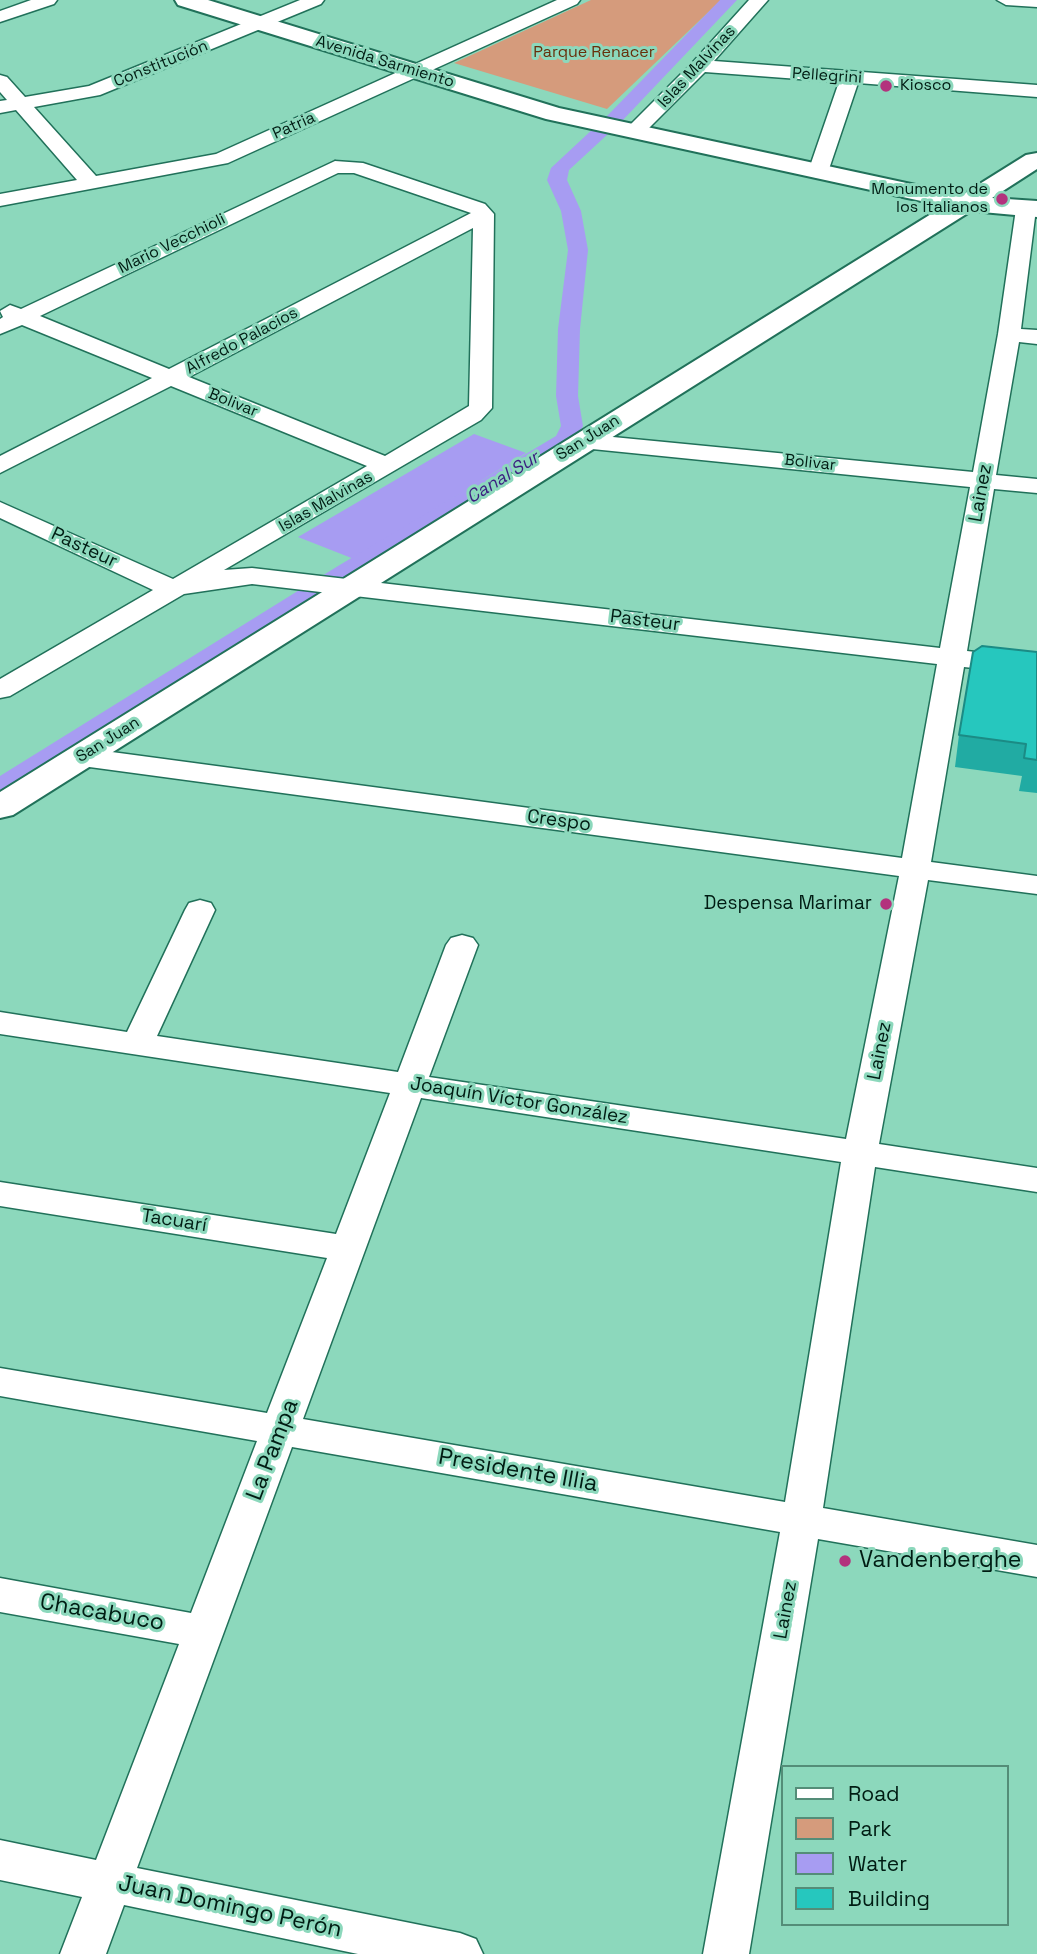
<!DOCTYPE html>
<meta charset="utf-8">
<style>
body{margin:0}
#map{position:relative;width:1037px;height:1954px;overflow:hidden;background:#8cd8bc;font-family:"Space Grotesk",sans-serif}
canvas{display:block}
.legend{position:absolute;left:781px;top:1765px;width:228px;height:161px;box-sizing:border-box;background:#8cd8bc;border:2px solid #548d78;margin:0;padding:9px 12px;list-style:none;font-size:21px;color:#001c13}
.legend li{display:flex;align-items:center;gap:14px;height:35px}
.legend b{width:35px;border:2px solid #548d78}
</style>
<div id="map">
<canvas width="1037" height="1954"></canvas>
<ul class="legend">
<li><b style="height:9px;background:#fff"></b>Road</li>
<li><b style="height:19px;background:#d59b7c"></b>Park</li>
<li><b style="height:19px;background:#a79cf2"></b>Water</li>
<li><b style="height:19px;background:#26c7be"></b>Building</li>
</ul>
</div>
<script>
const ctx = document.querySelector('canvas').getContext('2d');
ctx.lineJoin = 'round';
function fillPath(path, color) {
  ctx.fillStyle = color;
  ctx.fill(path, 'evenodd');
}
function toPath(rows) {
  const path = new Path2D();
  for (const r of rows) {
    path.moveTo(r[0], r[1]);
    for (let i = 2; i < r.length; i += 2) path.lineTo(r[i], r[i + 1]);
  }
  return path;
}
function stroke(path, color, width, dash) {
  ctx.strokeStyle = color;
  ctx.lineWidth = width;
  ctx.lineCap = dash ? 'butt' : 'round';
  ctx.setLineDash(dash || []);
  ctx.stroke(path);
}
function label(font, color, halo, rows, align = 'center') {
  ctx.font = font + ' "Space Grotesk",sans-serif';
  ctx.lineWidth = 6;
  ctx.setLineDash([]);
  ctx.textBaseline = 'middle';
  ctx.strokeStyle = halo;
  ctx.fillStyle = color;
  for (const [text, x, y, turn = 0] of rows) {
    ctx.save();
    ctx.translate(x, y);
    ctx.rotate((+turn || 0) * Math.PI / 180);
    ctx.textAlign = isNaN(turn) ? turn : align;
    if (halo) ctx.strokeText(text, 0, 0);
    ctx.fillText(text, 0, 0);
    ctx.restore();
  }
}
fillPath(toPath([
 [591,0,721,0,607,109,454,63]
]), '#d59b7c');
fillPath(toPath([
 [474,434,526,453,354,559,298,537]
]), '#a79cf2');
fillPath(toPath([
 [720,0,737,0,621,122,569,170,567,180,581,211,588,250,580,329,578,396,583,426,573,445,356,576,10,794,0,796,0,776,338,566,556,436,561,426,556,396,558,329,568,250,561,211,547,180,551,168,609,114,720,0]
]), '#a79cf2');
const minor = toPath([
 [31,0,57,0,54,4,0,22,0,11,31,0],
 [300,0,324,0,321,4,100,95,34,107,96,176,216,154,557,0,580,0,577,4,228,163,0,206,0,194,77,180,16,110,0,113,0,101,7,100,0,92,0,75,7,77,25,97,89,86,300,0],
 [749,0,768,0,714,61,1037,85,1037,97,858,83,828,172,825,176,818,178,811,176,808,172,839,82,705,72,641,136,627,136,624,132,627,128,693,62,749,0],
 [997,0,1037,0,1037,7,1006,5,997,0],
 [335,161,363,163,485,204,494,214,492,408,481,420,224,570,252,568,940,648,970,487,582,448,574,446,570,441,574,436,582,434,973,472,998,334,1016,209,1019,205,1026,203,1033,205,1036,209,1021,329,1037,330,1037,344,1019,342,996,475,1037,479,1037,493,994,489,967,651,1037,659,1037,675,964,667,931,862,1037,876,1037,894,928,880,879,1144,1037,1168,1037,1192,875,1167,823,1508,1037,1545,1037,1577,818,1539,749,1954,703,1954,780,1532,292,1447,137,1868,460,1933,476,1939,483,1954,358,1954,124,1905,106,1954,60,1954,82,1897,0,1880,0,1840,96,1860,179,1644,0,1612,0,1578,191,1613,257,1441,0,1396,0,1368,267,1413,327,1258,0,1206,0,1182,336,1234,390,1093,0,1034,0,1012,127,1032,185,910,189,903,200,900,211,903,215,910,157,1036,398,1072,446,945,451,938,462,935,473,938,478,945,429,1077,846,1139,899,876,82,766,72,763,68,757,72,751,82,748,902,858,937,664,252,584,184,594,10,696,0,698,0,679,153,590,0,518,0,502,173,579,367,466,171,386,0,473,0,456,152,378,22,325,0,334,0,319,3,317,0,311,10,305,21,309,335,161],
 [338,173,354,173,471,213,169,369,40,316,338,173],
 [473,228,469,406,385,456,189,377,473,228],
 [421,1098,841,1162,785,1502,303,1419,421,1098]
]);
const tertiary = toPath([
 [175,0,208,0,559,108,962,195,1026,155,1037,153,1037,169,992,198,1037,201,1037,217,971,211,13,815,0,818,0,792,944,206,546,119,178,5,175,0]
]);
stroke(minor, '#21715a', 3);
stroke(tertiary, '#21715a', 4);
fillPath(minor, '#fff');
fillPath(tertiary, '#fff');
fillPath(toPath([
 [1037,652,1037,793,1019,791,1022,776,955,767,959,735]
]), '#21aba3');
const building = toPath([
 [982,646,1037,652,1037,760,1024,758,1026,744,959,735,973,652,982,646]
]);
fillPath(building, '#26c7be');
stroke(building, '#1b8b85', 2);
for (const [x, y, r, color] of [
 [886,86,7,"#b3327d"],
 [1002,199,7,"#b3327d"],
 [886,904,7,"#b3327d"],
 [845,1561,7,"#b3327d"]
]) {
  const dot = new Path2D();
  dot.arc(x, y, r, 0, 2 * Math.PI);
  ctx.fillStyle = color;
  ctx.fill(dot);
  stroke(dot, '#8cd8bc', 2.5);
}
label('16px', '#672f0b', '#8cd8bc', [
 ["Parque Renacer",594,53]
]);
label('16px', '#001c13', '#8cd8bc', [
 ["Avenida Sarmiento",385,62,17],
 ["Constitución",161,64,-22],
 ["Islas Malvinas",697,67,-47],
 ["Pellegrini",827,76,4],
 ["Patria",294,126,-24],
 ["Mario Vecchioli",172,244,-26],
 ["Alfredo Palacios",242,341,-28],
 ["Bolivar",233,403,22],
 ["San Juan",588,438,-32],
 ["Bolivar",810,463,6],
 ["Islas Malvinas",326,502,-30],
 ["San Juan",108,740,-32]
]);
label('16px', '#001c13', '#8cd8bc', [
 ["Kiosco",900,86],
 ["Monumento de",988,190,"right"],
 ["los Italianos",988,208,"right"]
], 'left');
label('italic 18px', '#3b1e80', '#8cd8bc', [
 ["Canal Sur",503,478,-32]
]);
label('19px', '#001c13', '#8cd8bc', [
 ["Lainez",981,493,-80],
 ["Pasteur",84,548,25],
 ["Pasteur",645,621,7],
 ["Crespo",559,821,8],
 ["Lainez",880,1051,-79],
 ["Joaquín Víctor González",519,1101,9],
 ["Tacuarí",174,1221,9],
 ["Lainez",786,1610,-80]
]);
label('19px', '#001c13', '#8cd8bc', [
 ["Despensa Marimar",872,904]
], 'right');
label('23px', '#001c13', '#8cd8bc', [
 ["La Pampa",273,1450,-69],
 ["Presidente Illia",518,1471,10],
 ["Chacabuco",102,1613,10],
 ["Juan Domingo Perón",230,1907,12]
]);
label('23px', '#001c13', '#8cd8bc', [
 ["Vandenberghe",859,1561]
], 'left');
</script>
